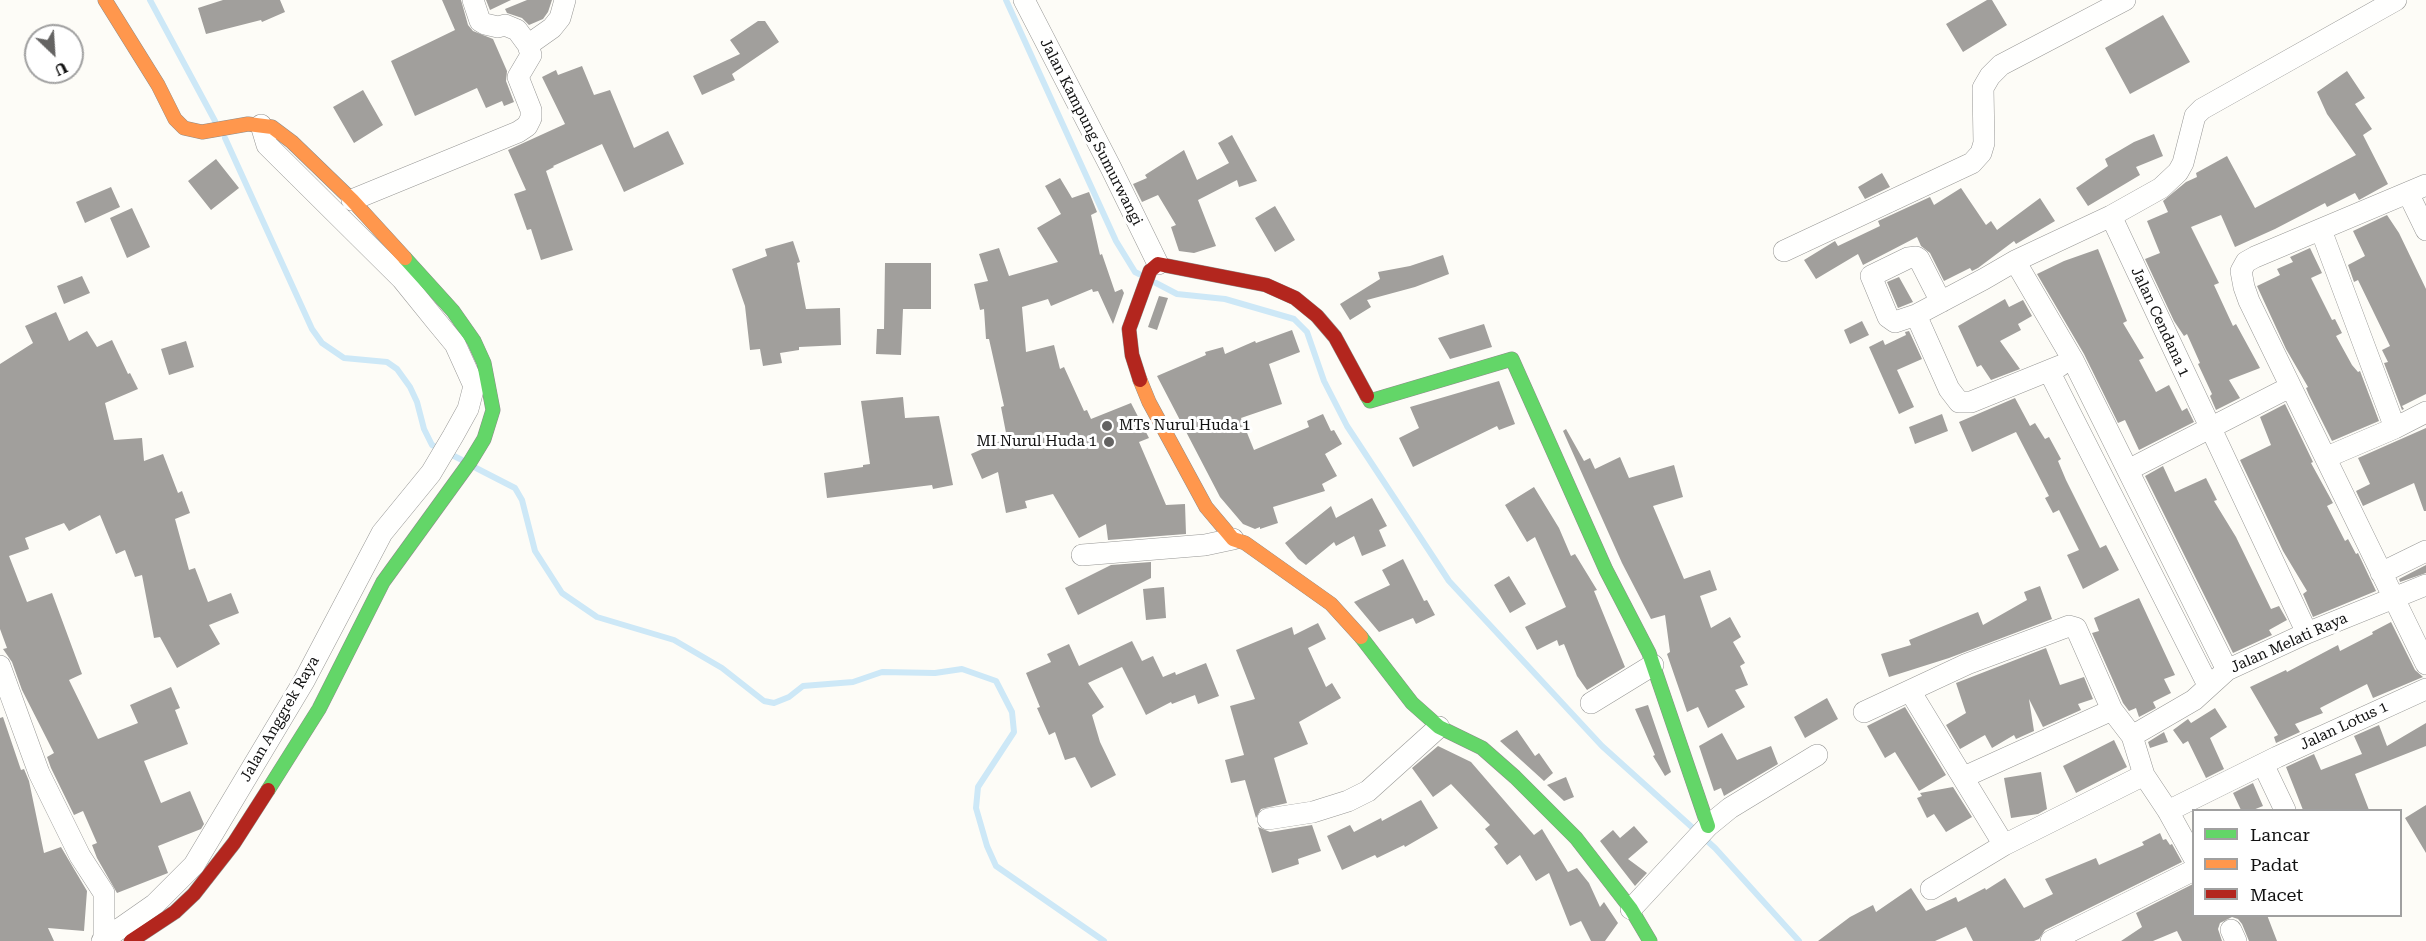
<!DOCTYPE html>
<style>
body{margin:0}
#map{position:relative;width:2426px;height:941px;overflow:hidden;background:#fdfcf7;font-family:"Roboto Serif",serif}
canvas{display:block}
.legend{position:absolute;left:2192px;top:809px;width:210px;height:108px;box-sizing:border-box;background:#fff;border:2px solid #a0a0a0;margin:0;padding:8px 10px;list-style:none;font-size:18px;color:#111}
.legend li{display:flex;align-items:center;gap:12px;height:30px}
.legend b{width:30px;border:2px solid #a0a0a0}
.north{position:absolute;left:24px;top:24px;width:60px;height:60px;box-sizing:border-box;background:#fff;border:2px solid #a0a0a0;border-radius:50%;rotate:155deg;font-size:16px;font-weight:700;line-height:24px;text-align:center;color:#111}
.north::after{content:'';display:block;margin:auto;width:21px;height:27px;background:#646362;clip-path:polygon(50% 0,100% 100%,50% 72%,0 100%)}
</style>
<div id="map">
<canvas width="2426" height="941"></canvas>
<ul class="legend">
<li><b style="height:8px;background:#63d668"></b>Lancar</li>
<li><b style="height:8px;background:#ff974d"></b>Padat</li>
<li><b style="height:8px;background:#b3261e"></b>Macet</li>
</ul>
<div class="north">U</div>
</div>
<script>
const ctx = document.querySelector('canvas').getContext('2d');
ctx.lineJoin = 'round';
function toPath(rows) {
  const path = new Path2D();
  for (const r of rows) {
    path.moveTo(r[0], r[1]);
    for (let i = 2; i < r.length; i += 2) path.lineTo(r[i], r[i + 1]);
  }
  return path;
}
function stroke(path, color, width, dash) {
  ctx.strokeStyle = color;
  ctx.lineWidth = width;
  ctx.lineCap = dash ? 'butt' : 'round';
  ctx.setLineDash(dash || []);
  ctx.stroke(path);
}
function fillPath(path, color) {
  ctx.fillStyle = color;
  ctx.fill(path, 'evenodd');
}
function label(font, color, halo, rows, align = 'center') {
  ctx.font = font + ' "Roboto Serif",serif';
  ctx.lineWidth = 6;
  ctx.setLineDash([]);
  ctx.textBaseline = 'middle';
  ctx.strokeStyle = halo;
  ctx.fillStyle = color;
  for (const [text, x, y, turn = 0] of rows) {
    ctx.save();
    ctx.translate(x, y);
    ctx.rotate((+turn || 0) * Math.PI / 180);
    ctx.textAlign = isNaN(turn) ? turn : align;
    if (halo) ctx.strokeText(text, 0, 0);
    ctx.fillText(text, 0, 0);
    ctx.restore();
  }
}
stroke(toPath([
 [150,0,215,121],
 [1006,0,1116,241,1135,272,1139,274],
 [225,138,312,329,322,343,344,358,387,362,397,369,410,387,417,402,424,429,432,445,462,460],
 [1156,283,1177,294,1225,299,1294,319,1307,332,1324,381,1347,426,1449,581,1602,746,1715,848,1799,941],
 [476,468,515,488,522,500,535,551,562,593,597,617,674,640,722,668,764,701,774,703,789,697,803,686,853,682,882,672,935,673,962,669,996,681,1012,712,1014,732,978,787,976,808,987,846,996,866,1104,941]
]), '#cde8f7', 6);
fillPath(toPath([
 [223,0,280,0,285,12,262,22,261,20,206,34,198,8],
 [442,0,461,0,468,25,473,31,493,39,507,71,506,81,514,102,504,106,502,101,486,108,477,88,415,116,391,61,455,30],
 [486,0,511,0,490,10],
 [527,0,552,0,548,12,543,19,529,25,522,18,507,13,505,9],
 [1987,0,1992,0,2007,25,1963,52,1946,24],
 [2163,15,2190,62,2130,94,2105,48],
 [758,21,765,21,779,42,732,74,735,80,702,95,693,76,740,54,730,40],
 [582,66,594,95,610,90,634,148,668,131,684,164,624,192,602,144,553,166,554,167,546,171,573,250,541,260,531,229,527,230,514,194,526,190,508,150,565,124,542,77,556,70,558,75],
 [2347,71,2365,98,2355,104,2372,129,2363,135,2388,184,2359,200,2355,193,2327,207,2325,203,2275,229,2235,247,2221,215,2191,227,2219,283,2214,285,2233,326,2236,324,2260,368,2229,380,2240,398,2216,410,2210,396,2212,394,2198,364,2200,363,2187,334,2184,336,2174,321,2145,259,2160,253,2147,221,2168,212,2163,201,2186,182,2197,177,2196,173,2227,156,2255,208,2356,155,2327,114,2317,92],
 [363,90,383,125,354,143,333,107],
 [2154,134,2163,156,2136,167,2140,175,2088,206,2076,188,2108,166,2105,159,2134,142],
 [1232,135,1257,181,1239,187,1237,180,1198,200,1216,246,1194,253,1179,251,1171,227,1176,225,1158,195,1142,202,1133,184,1147,178,1145,175,1184,150,1197,180,1229,163,1218,143],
 [216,159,239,188,211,210,188,181],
 [1882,173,1890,187,1865,199,1858,187],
 [1060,178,1072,198,1089,192,1097,212,1091,215,1100,255,1102,254,1115,292,1122,289,1124,293,1113,324,1098,291,1093,292,1092,289,1051,306,1048,299,1022,307,1026,352,1054,345,1060,369,1064,367,1084,411,1087,410,1091,419,1131,403,1149,438,1139,442,1166,505,1185,504,1186,534,1108,540,1106,524,1079,538,1053,494,1025,501,1027,508,1006,513,998,472,982,479,971,454,1007,438,1001,407,1004,406,989,339,986,339,984,309,980,310,974,284,988,281,979,254,999,248,1009,276,1058,262,1037,228,1061,214,1045,186],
 [111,187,120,207,85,223,76,202],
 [1961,188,1986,225,1991,221,1997,230,2040,198,2055,221,2016,244,2014,241,1978,268,1972,271,1970,268,1944,281,1930,253,1921,246,1917,237,1863,265,1858,254,1816,279,1804,260,1835,241,1838,246,1880,226,1878,221,1930,197,1934,205],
 [1275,206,1295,240,1275,252,1255,218],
 [132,208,150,247,127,258,110,218],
 [2387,215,2399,233,2426,289,2426,394,2402,406,2404,409,2402,410,2384,363,2388,362,2382,350,2390,346,2358,280,2354,282,2348,265,2365,256,2353,231],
 [793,241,800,262,797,263,806,309,840,308,841,345,799,347,799,350,780,353,782,363,763,366,760,349,750,350,745,306,732,269,767,256,765,249],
 [2310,248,2322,273,2311,278,2332,320,2335,319,2342,333,2336,336,2352,365,2358,372,2360,371,2379,421,2332,441,2309,395,2306,388,2308,387,2286,349,2257,286,2280,275,2277,269,2293,262,2290,257],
 [2098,249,2127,321,2123,323,2144,358,2139,360,2156,392,2169,385,2182,411,2187,408,2194,422,2139,450,2125,420,2118,423,2084,354,2037,274,2064,261],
 [1443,255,1449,274,1415,287,1367,300,1371,307,1350,320,1340,304,1380,279,1378,272,1410,266],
 [885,263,931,263,931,309,903,309,901,355,876,354,877,329,884,329],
 [82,276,90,293,64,304,57,286],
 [1899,277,1913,302,1898,308,1887,282],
 [1159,296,1168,298,1157,330,1148,327],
 [2005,299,2009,307,2023,300,2032,316,2018,324,2021,330,2000,341,2020,369,1991,380,1981,365,1977,367,1958,326],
 [56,312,69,341,87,331,97,347,112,340,128,374,130,373,138,389,105,403,114,440,142,438,144,461,163,454,178,493,182,491,190,513,175,519,189,570,195,568,208,602,231,593,239,613,209,625,220,644,177,668,160,637,154,638,142,575,135,577,125,550,116,554,100,515,69,531,64,523,25,538,29,549,9,556,27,602,52,593,82,674,69,680,98,739,138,723,130,705,171,687,180,708,175,710,188,744,144,761,161,803,190,791,204,824,201,829,158,846,168,873,117,893,97,858,92,845,97,843,83,811,74,815,51,768,47,757,54,753,22,690,12,662,3,649,7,648,0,629,0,364,33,343,25,326],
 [1862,321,1869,335,1850,344,1844,330],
 [1484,324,1492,347,1450,359,1438,338],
 [1292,330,1300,352,1269,364,1282,404,1241,418,1254,450,1309,427,1307,421,1323,414,1331,431,1334,430,1342,444,1325,454,1337,476,1322,484,1325,491,1273,507,1278,523,1260,529,1260,527,1255,529,1243,524,1220,497,1157,376,1206,355,1205,352,1223,347,1225,354,1255,341,1256,343],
 [1909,331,1922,359,1897,370,1914,407,1899,414,1869,347,1883,340,1885,345,1906,335,1905,332],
 [186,341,194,367,169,375,161,349],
 [1499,381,1515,424,1499,430,1497,426,1413,467,1399,438,1419,428,1410,407],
 [903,397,905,418,939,416,953,485,933,489,932,485,827,498,824,473,863,467,863,465,870,464,861,401],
 [2015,398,2030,426,2035,423,2045,439,2049,437,2061,459,2058,461,2066,480,2100,548,2106,545,2119,570,2083,589,2067,555,2079,550,2059,510,2053,513,2045,498,2049,496,2016,432,1972,452,1959,422],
 [2285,404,2313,462,2311,463,2333,503,2327,506,2345,541,2348,539,2356,554,2358,553,2376,591,2313,617,2303,594,2307,591,2283,551,2240,460,2271,445,2260,417],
 [1942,414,1948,431,1915,444,1909,427],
 [2426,428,2426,511,2424,511,2414,483,2363,506,2356,491,2370,484,2358,458],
 [1566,429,1584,461,1590,458,1595,469,1620,457,1629,478,1674,465,1683,497,1653,506,1684,579,1710,570,1717,590,1700,596,1711,628,1730,617,1741,637,1733,642,1745,663,1740,666,1748,685,1735,690,1745,707,1708,728,1698,707,1687,712,1667,654,1670,652,1665,615,1651,619,1622,563,1563,431],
 [2163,466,2175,492,2206,478,2217,500,2214,501,2236,537,2271,609,2279,606,2287,620,2269,630,2272,635,2233,653,2145,476],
 [1534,487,1559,528,1571,556,1575,554,1597,590,1594,591,1625,667,1587,690,1577,676,1564,644,1559,646,1557,640,1537,650,1525,627,1566,607,1535,537,1527,542,1505,505],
 [1372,498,1387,526,1379,530,1386,546,1362,556,1354,536,1336,546,1334,542,1306,565,1298,559,1285,543,1331,506,1336,518],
 [1403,559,1424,601,1427,600,1435,615,1416,624,1413,618,1379,632,1354,602,1390,585,1382,570],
 [1151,562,1151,578,1078,615,1065,588,1111,565],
 [2426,565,2426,573,2400,582,2399,579],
 [1509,576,1526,604,1510,613,1494,585],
 [2040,586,2052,619,1949,658,1889,677,1881,654,1911,645,1909,640,1978,612,1983,625,2027,600,2024,592],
 [1164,587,1166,618,1146,620,1143,589],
 [2139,598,2175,675,2164,679,2171,693,2153,702,2156,708,2139,717,2136,708,2129,711,2123,703,2092,633,2099,631,2094,618],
 [2391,622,2415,670,2423,677,2373,698,2367,684,2320,708,2323,713,2295,724,2300,732,2276,743,2274,737,2278,735,2250,687,2286,670,2287,672,2338,645,2340,651,2373,634,2372,632],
 [1318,623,1326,639,1308,648,1326,687,1332,683,1341,698,1299,722,1308,744,1274,758,1287,803,1261,809,1256,818,1245,780,1231,783,1225,760,1244,755,1230,706,1255,699,1236,650,1292,627,1294,635],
 [1132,641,1142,661,1153,656,1163,677,1175,672,1176,675,1206,663,1219,696,1198,704,1195,695,1172,704,1171,702,1146,715,1122,667,1088,683,1104,707,1092,715,1100,742,1116,775,1091,788,1075,757,1065,760,1055,732,1049,735,1037,708,1040,707,1026,673,1051,662,1047,654,1069,644,1079,666],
 [2046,648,2060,685,2084,677,2093,699,2078,704,2081,710,2043,727,2029,699,2034,731,2016,739,2014,735,1992,748,1985,735,1960,749,1946,725,1966,713,1956,683],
 [1827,698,1838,719,1805,738,1794,717],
 [1648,705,1671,772,1665,776,1653,756,1655,755,1635,709],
 [1905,707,1946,775,1919,791,1895,752,1885,758,1867,726],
 [2215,708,2227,727,2210,738,2224,769,2206,778,2188,741,2183,744,2173,730,2188,719,2191,723],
 [3,717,21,770,24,769,29,781,44,853,61,847,87,891,84,931,48,928,54,941,0,941,0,718],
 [2426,723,2426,746,2355,774,2369,810,2303,810,2286,767,2314,754,2321,770,2362,754,2354,736,2379,725,2387,746],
 [1517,730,1535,756,1539,753,1553,773,1544,781,1500,741],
 [2164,732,2168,742,2150,748,2148,742],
 [1722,733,1737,760,1771,746,1778,764,1724,796,1721,788,1714,791,1699,746],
 [2114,740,2127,767,2076,793,2063,766],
 [1438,746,1471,762,1534,835,1542,829,1568,872,1577,868,1589,883,1600,907,1604,902,1618,923,1605,941,1591,941,1581,921,1570,926,1549,873,1536,881,1520,855,1507,865,1494,847,1498,844,1485,829,1490,825,1451,784,1433,797,1412,768],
 [2041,772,2047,809,2038,814,2011,818,2004,778],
 [1566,777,1574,797,1564,801,1547,785],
 [2253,783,2263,806,2253,810,2241,810,2233,793],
 [1953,787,1972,817,1946,832,1934,814,1927,818,1917,798,1922,796,1920,793],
 [1421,800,1438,828,1405,847,1404,845,1377,858,1375,855,1342,870,1327,836,1350,825,1354,832,1381,818,1382,821],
 [2426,805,2426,853,2405,818],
 [1312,825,1321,851,1298,859,1299,864,1272,873,1258,827,1270,832],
 [1634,826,1648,842,1628,859,1647,873,1635,886,1600,841,1613,830,1620,838],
 [2160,833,2163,840,2166,839,2170,845,2172,844,2182,862,2045,930,2039,939,2034,941,1973,941,1966,927,1935,941,1818,941,1850,917,1873,905,1876,912,1911,888,1926,911,1956,897,1958,902,1985,888,1986,890,2005,878,2024,908,2053,894,2045,879,2096,858,2099,865,2144,845,2142,842],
 [2193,884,2193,915,2267,915,2277,941,2249,941,2242,924,2238,919,2232,917,2220,923,2218,929,2222,941,2182,941,2177,931,2153,941,2121,941,2142,927,2136,913]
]), '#a19f9c');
const street = toPath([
 [473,0,480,21,485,24,498,27,505,25,517,30,528,45],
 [1024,0,1111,168,1158,264],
 [2426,185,2255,257,2246,262,2241,271,2244,287,2249,301,2426,664],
 [2408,193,2426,230],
 [352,200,518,132,527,126,531,118,531,110,518,77,531,55,528,45,552,28,560,18,565,0],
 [2111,216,2307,633],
 [2321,230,2395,428],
 [1784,251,1972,163,1981,153,1984,143,1983,88,1990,76,2001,65,2125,0],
 [2015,261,2073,360,2227,670],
 [1941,302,1919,259,1916,257,1908,258,1871,276,1888,317,1895,322,1916,315,1984,279,2015,261,2111,216,2161,188,2178,172,2183,163,2195,116,2202,109,2396,0],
 [1916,315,1949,389,1959,402,1971,402,2060,366],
 [2049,371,2208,685],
 [2327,457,2395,428,2426,412],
 [2128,470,2290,387],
 [1082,555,1205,545,1233,539],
 [2381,573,2426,551],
 [0,666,39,773,80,856,104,893,104,938,107,941],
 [1910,691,2004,845],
 [1591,703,1653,665],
 [1864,712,1967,664,2069,626,2076,628,2112,710,2132,736,2144,775,2168,811,2194,858],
 [2132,736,2194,700,2227,670,2307,633,2426,585],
 [2263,764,2285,810],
 [1964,777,2112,710],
 [2168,811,2277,757,2426,689],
 [1268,819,1313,812,1348,801,1368,791,1439,727],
 [1931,889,2004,845,2144,775],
 [1631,909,1708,826,1730,808,1817,755],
 [2231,930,2236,941],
 [102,941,155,904,194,865,304,681,382,533,431,473,453,436,468,409,474,386,455,344,436,321,402,279,267,145,261,125],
 [2051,941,2194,870]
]);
const fast = toPath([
 [1367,396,1370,401,1512,359,1606,570,1649,653,1708,826],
 [1361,637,1412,703,1439,727,1482,748,1515,777,1576,838,1631,909,1650,941],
 [268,790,319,709,383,582,470,462,484,439,493,410,484,363,474,341,453,311,405,258]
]);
const slow = toPath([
 [105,0,158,85,175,119,184,128,202,132,248,124,272,127,292,142,352,200,405,258],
 [1140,380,1149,402,1206,507,1233,539,1245,543,1331,604,1361,637]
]);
const jam = toPath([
 [1140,380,1132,355,1129,329,1150,271,1158,264,1266,285,1295,298,1317,316,1335,337,1367,396],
 [131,941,175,912,194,894,234,843,268,790]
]);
stroke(street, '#979795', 22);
stroke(fast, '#8e8d8b', 15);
stroke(slow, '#8e8d8b', 15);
stroke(jam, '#8e8d8b', 15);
stroke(street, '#fffffe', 21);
stroke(fast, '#63d668', 14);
stroke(slow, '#ff974d', 14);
stroke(jam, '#b3261e', 14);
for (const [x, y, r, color] of [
 [1107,426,6,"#646362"],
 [1109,442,6,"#646362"]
]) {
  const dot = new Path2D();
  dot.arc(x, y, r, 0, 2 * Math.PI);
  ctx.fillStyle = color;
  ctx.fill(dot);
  stroke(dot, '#fff', 2);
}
label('15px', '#111', '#fff', [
 ["Jalan Kampung Sumurwangi",1091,132,63],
 ["Jalan Cendana 1",2160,322,65],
 ["Jalan Melati Raya",2289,643,-24],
 ["Jalan Anggrek Raya",280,719,-60],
 ["Jalan Lotus 1",2344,726,-25]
]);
label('15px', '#111', '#fff', [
 ["MTs Nurul Huda 1",1119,426],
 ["MI Nurul Huda 1",1097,442,"right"]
], 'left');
</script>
